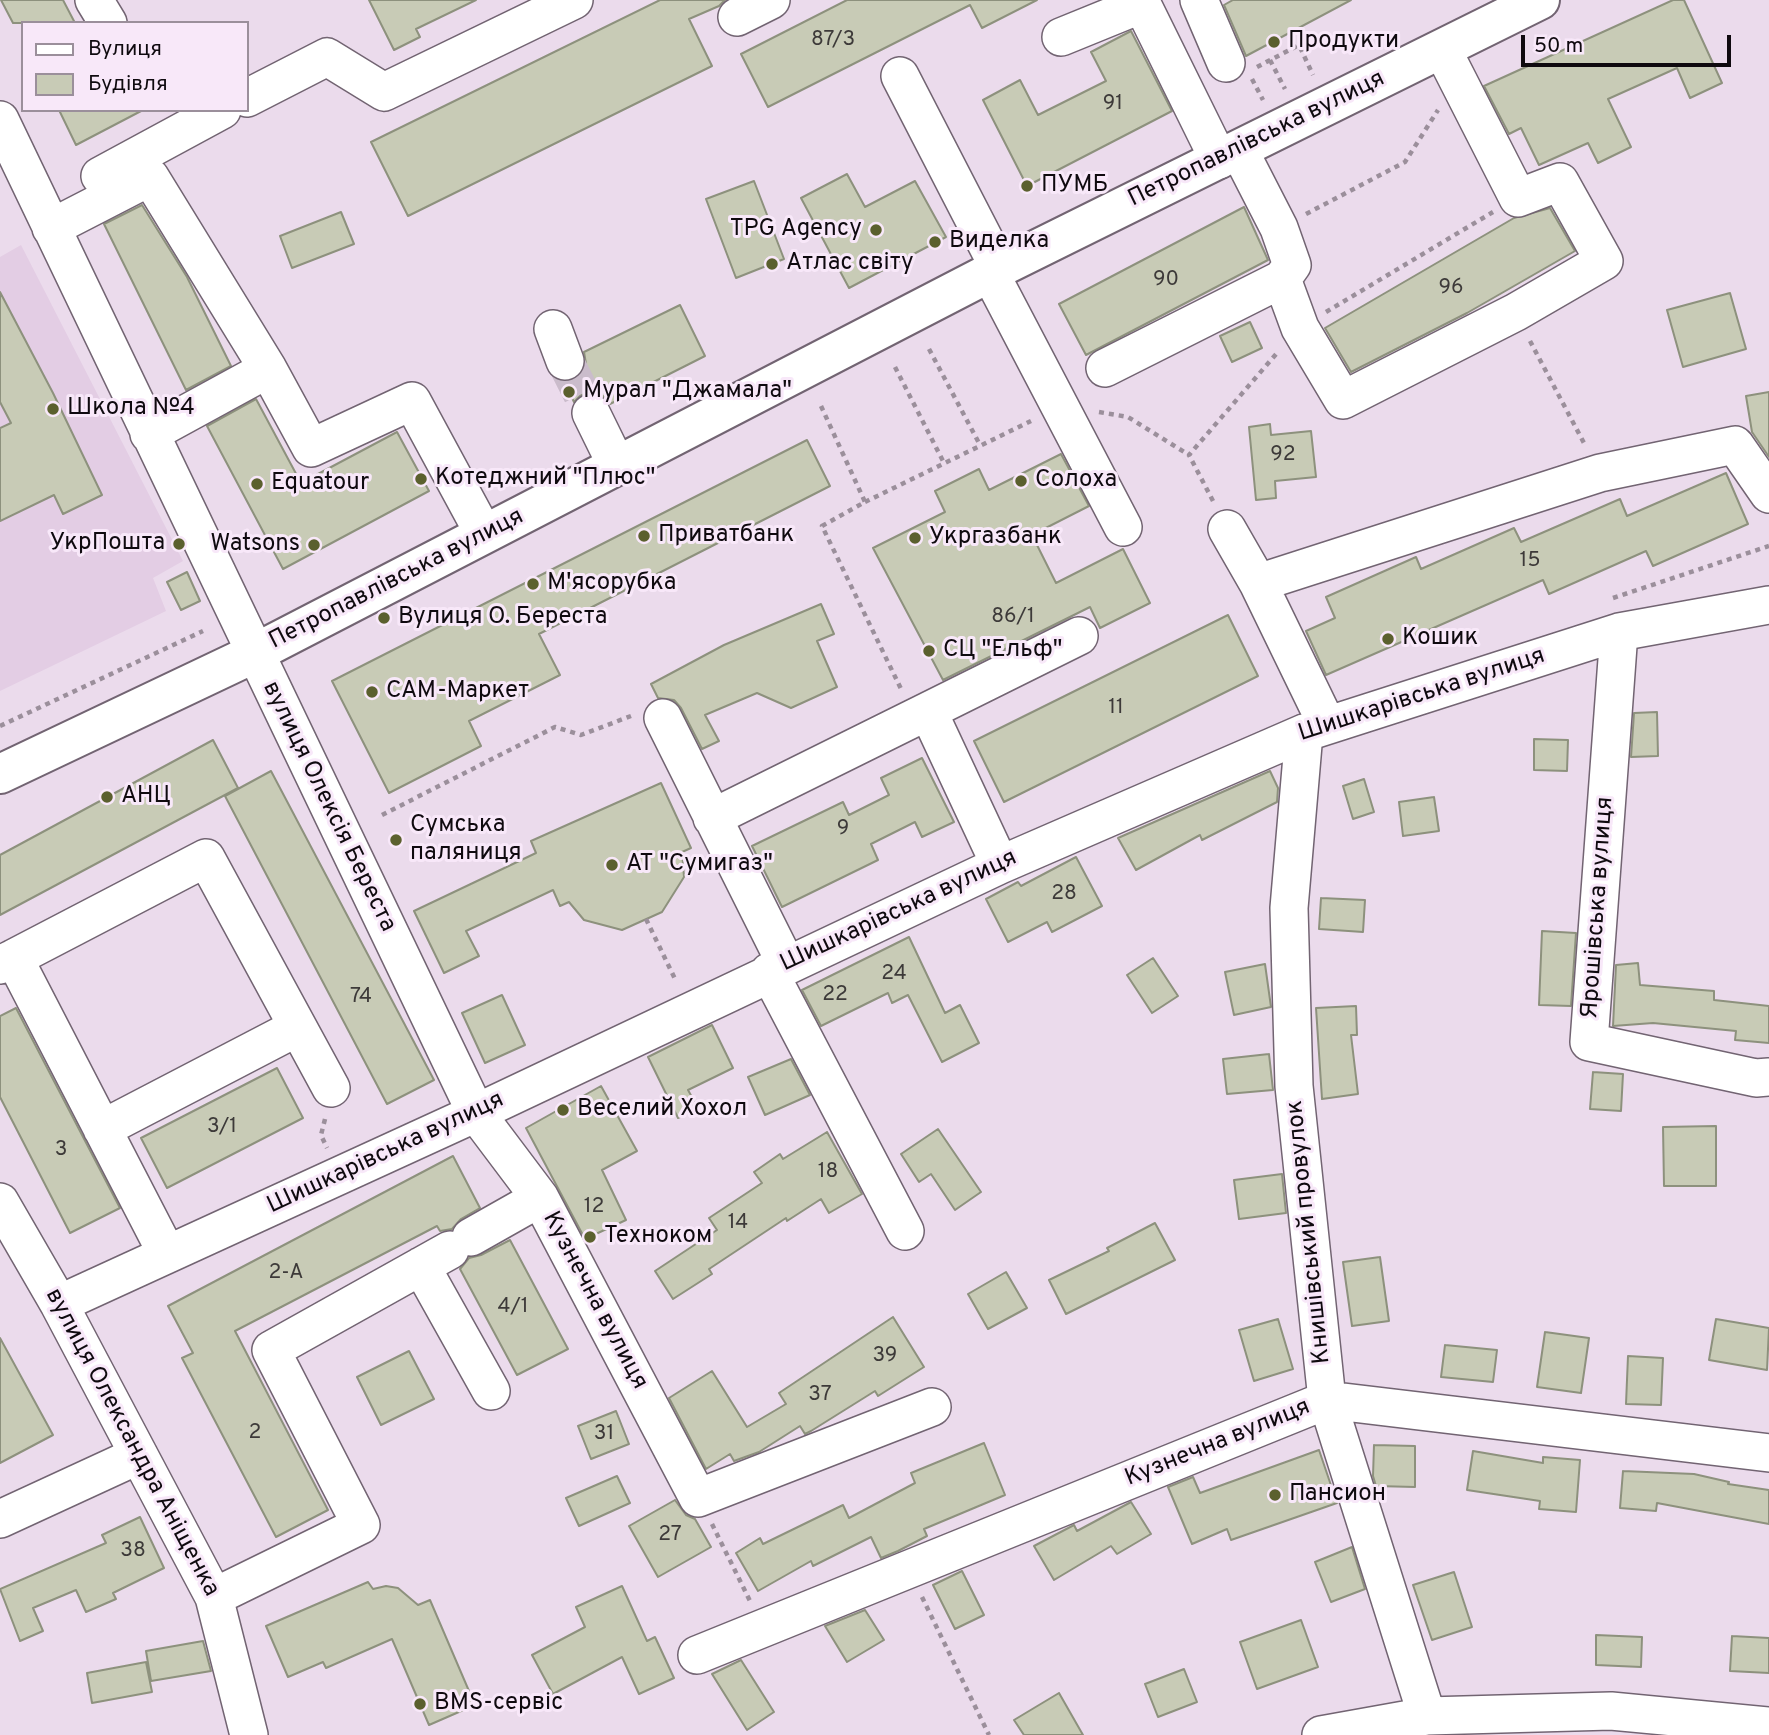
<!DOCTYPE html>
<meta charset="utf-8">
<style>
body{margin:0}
#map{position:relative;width:1769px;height:1735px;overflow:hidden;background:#ebdbec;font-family:Overpass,sans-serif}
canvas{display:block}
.legend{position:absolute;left:21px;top:21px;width:228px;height:91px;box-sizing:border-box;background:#f8e8f9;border:2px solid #9b8f9b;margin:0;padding:9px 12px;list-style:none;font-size:21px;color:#0f0a0f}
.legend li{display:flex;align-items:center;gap:14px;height:35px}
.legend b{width:35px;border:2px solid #9b8f9b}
.scale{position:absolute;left:1521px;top:35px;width:210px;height:32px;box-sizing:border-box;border:4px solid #0f0a0f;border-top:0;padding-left:9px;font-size:21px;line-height:24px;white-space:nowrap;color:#0f0a0f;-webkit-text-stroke:5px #f8e8f9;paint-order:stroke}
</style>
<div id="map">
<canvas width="1769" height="1735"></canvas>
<ul class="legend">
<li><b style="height:9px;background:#fff"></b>Вулиця</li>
<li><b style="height:19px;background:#c8cbb6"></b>Будівля</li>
</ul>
<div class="scale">50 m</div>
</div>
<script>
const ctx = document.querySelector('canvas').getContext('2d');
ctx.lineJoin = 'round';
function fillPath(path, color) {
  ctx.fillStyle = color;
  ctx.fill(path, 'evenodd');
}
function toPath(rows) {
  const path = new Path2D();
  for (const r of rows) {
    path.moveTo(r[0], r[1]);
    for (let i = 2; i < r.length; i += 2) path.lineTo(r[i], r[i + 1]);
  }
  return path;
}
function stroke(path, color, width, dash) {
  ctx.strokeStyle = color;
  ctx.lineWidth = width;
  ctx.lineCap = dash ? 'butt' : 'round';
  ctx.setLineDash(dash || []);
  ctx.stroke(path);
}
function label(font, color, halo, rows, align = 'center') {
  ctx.font = font + ' Overpass,sans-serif';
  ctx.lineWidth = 6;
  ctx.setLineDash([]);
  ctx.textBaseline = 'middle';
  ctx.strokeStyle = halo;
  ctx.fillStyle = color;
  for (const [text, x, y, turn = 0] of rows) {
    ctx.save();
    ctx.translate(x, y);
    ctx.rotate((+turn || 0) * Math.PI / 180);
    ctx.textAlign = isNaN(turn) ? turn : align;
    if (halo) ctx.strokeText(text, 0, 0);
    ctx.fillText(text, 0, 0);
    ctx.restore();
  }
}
fillPath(toPath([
 [21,245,183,561,153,578,166,611,0,691,0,257]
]), '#e3cde4');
const building = toPath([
 [1,0,63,0,75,23,13,23,1,0],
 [369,0,476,0,416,29,420,37,394,50,369,0],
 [660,0,725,0,719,6,689,19,712,66,408,216,371,142,660,0],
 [847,0,1037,0,982,28,970,5,768,107,741,54,847,0],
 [1233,0,1351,0,1246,56,1224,5,1233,0],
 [1673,0,1684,0,1722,83,1690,98,1677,68,1608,99,1631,147,1598,163,1588,143,1539,165,1521,128,1509,134,1484,86,1673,0],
 [1131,31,1172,111,1027,186,983,100,1020,80,1038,115,1106,81,1091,52,1131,31],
 [59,110,143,110,76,145,59,110],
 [847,174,865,207,915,181,946,237,849,288,801,198,847,174],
 [754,181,784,259,736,278,706,199,754,181],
 [142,205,187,277,231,366,186,390,104,224,142,205],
 [1244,207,1268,260,1086,355,1059,304,1244,207],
 [1550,208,1575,251,1467,313,1351,372,1325,328,1514,218,1550,208],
 [341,212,354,244,292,268,280,236,341,212],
 [0,292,53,393,102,495,63,514,54,495,0,521,0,428,11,423,0,402,0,292],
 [1730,293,1746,349,1683,367,1667,310,1730,293],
 [680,305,705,356,610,404,602,395,592,392,581,395,574,402,564,382,573,380,582,374,586,364,584,352,680,305],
 [1250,322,1262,348,1232,362,1220,336,1250,322],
 [1769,392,1769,457,1752,432,1746,396,1769,392],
 [256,399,301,483,397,432,429,491,283,569,207,426,256,399],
 [1270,424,1271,435,1311,431,1316,477,1275,481,1276,498,1256,500,1249,427,1270,424],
 [807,440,830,486,539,634,560,675,469,721,481,746,389,793,332,681,807,440],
 [1061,454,1089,506,1032,535,1056,583,1123,549,1150,603,1100,628,1090,607,943,680,873,548,945,512,935,491,979,469,989,490,1061,454],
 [1726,473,1748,524,1653,566,1646,551,1549,594,1543,580,1326,675,1306,631,1335,618,1326,597,1416,557,1421,569,1514,528,1521,542,1620,499,1627,516,1726,473],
 [187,572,200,601,181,610,167,582,187,572],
 [821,604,834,634,817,641,837,687,791,708,757,693,705,715,719,741,702,749,681,708,674,700,658,698,651,684,724,645,821,604],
 [1228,615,1258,676,1004,802,974,741,1228,615],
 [1657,712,1658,756,1631,757,1634,713,1657,712],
 [1534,739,1568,740,1567,771,1534,770,1534,739],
 [213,740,238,788,0,915,0,855,213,740],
 [922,758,954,822,922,837,915,822,871,844,878,860,782,907,752,846,843,802,849,815,889,795,881,778,922,758],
 [271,771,434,1080,387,1104,225,796,271,771],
 [1270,771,1278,788,1277,802,1202,840,1200,835,1136,870,1118,838,1270,771],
 [1364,779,1374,812,1353,819,1343,786,1364,779],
 [661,783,691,848,682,852,684,877,662,912,622,930,584,920,569,902,560,906,553,890,466,931,479,956,444,973,414,911,536,853,531,841,661,783],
 [1434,797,1439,831,1403,836,1399,802,1434,797],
 [1076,857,1102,906,1052,932,1047,922,1008,942,986,899,1018,882,1021,886,1076,857],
 [1321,898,1365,900,1363,932,1319,929,1321,898],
 [1542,931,1576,933,1571,1006,1539,1005,1542,931],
 [909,937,945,1013,960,1005,979,1043,942,1062,908,995,892,1003,888,993,821,1026,802,990,909,937],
 [1153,958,1178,996,1152,1013,1127,975,1153,958],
 [1638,963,1640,985,1714,991,1714,1000,1769,1006,1769,1043,1735,1040,1736,1031,1653,1023,1613,1026,1616,965,1638,963],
 [1265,964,1271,1007,1234,1015,1225,972,1265,964],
 [502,995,525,1045,485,1063,462,1013,502,995],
 [1356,1006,1357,1035,1351,1035,1358,1094,1322,1099,1316,1008,1356,1006],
 [16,1008,120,1208,70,1233,0,1097,0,1016,16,1008],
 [712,1025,733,1068,688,1090,698,1108,678,1118,648,1057,712,1025],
 [1269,1054,1273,1090,1227,1094,1223,1059,1269,1054],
 [791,1059,810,1095,765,1115,748,1077,791,1059],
 [277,1068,303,1118,167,1188,141,1138,277,1068],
 [1593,1072,1623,1074,1621,1111,1590,1109,1593,1072],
 [601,1086,637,1151,602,1170,626,1220,585,1239,526,1128,601,1086],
 [1716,1126,1716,1186,1664,1186,1663,1127,1716,1126],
 [938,1129,981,1192,955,1210,931,1174,919,1182,901,1154,938,1129],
 [827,1132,862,1194,829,1213,821,1199,787,1221,786,1218,709,1269,712,1274,673,1299,655,1271,717,1230,709,1218,762,1183,754,1172,780,1154,783,1159,827,1132],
 [453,1156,480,1208,461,1219,452,1229,440,1231,437,1226,235,1331,328,1510,276,1537,182,1358,193,1353,168,1306,453,1156],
 [1282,1174,1286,1213,1239,1219,1234,1180,1282,1174],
 [1155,1223,1175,1260,1066,1314,1049,1280,1109,1251,1107,1248,1155,1223],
 [510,1240,568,1349,517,1375,460,1269,469,1258,481,1255,510,1240],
 [1380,1257,1389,1321,1352,1326,1343,1262,1380,1257],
 [1006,1272,1027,1308,988,1329,968,1294,1006,1272],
 [893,1317,924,1367,878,1396,875,1391,811,1431,805,1434,800,1426,759,1452,734,1461,730,1454,706,1469,669,1398,712,1371,747,1427,786,1404,779,1393,893,1317],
 [1278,1319,1293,1369,1254,1381,1239,1330,1278,1319],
 [1716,1319,1769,1328,1767,1370,1709,1360,1716,1319],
 [1545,1332,1589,1338,1581,1393,1537,1387,1545,1332],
 [0,1338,53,1435,0,1463,0,1338],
 [1445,1345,1497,1350,1493,1382,1441,1377,1445,1345],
 [409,1351,434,1399,381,1425,357,1377,409,1351],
 [1628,1356,1663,1358,1661,1405,1626,1404,1628,1356],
 [616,1411,629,1444,591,1459,578,1426,616,1411],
 [984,1443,1005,1495,924,1529,927,1536,898,1551,881,1558,871,1537,813,1566,811,1561,758,1591,736,1553,760,1538,763,1544,843,1505,849,1518,915,1483,911,1473,984,1443],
 [1374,1445,1415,1446,1415,1487,1376,1486,1373,1476,1374,1445],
 [1319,1450,1337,1503,1231,1540,1227,1529,1192,1544,1168,1487,1193,1477,1200,1493,1319,1450],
 [1473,1451,1543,1463,1543,1457,1580,1460,1576,1512,1539,1509,1540,1501,1467,1490,1473,1451],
 [1623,1471,1694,1474,1729,1482,1728,1484,1769,1490,1769,1524,1657,1503,1656,1511,1620,1508,1623,1471],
 [617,1476,630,1503,579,1526,566,1498,617,1476],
 [675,1500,686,1515,695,1519,711,1547,658,1577,629,1526,675,1500],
 [1131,1502,1151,1534,1117,1554,1111,1546,1054,1580,1034,1546,1074,1525,1077,1531,1131,1502],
 [140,1517,164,1568,113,1593,116,1599,86,1612,76,1590,33,1608,43,1631,20,1641,0,1589,106,1543,102,1535,140,1517],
 [1352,1547,1365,1589,1331,1602,1315,1562,1352,1547],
 [962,1571,984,1615,955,1629,933,1585,962,1571],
 [1454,1572,1472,1627,1432,1640,1413,1585,1454,1572],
 [368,1582,373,1589,386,1586,398,1588,418,1605,430,1600,475,1705,429,1725,392,1639,326,1668,323,1662,288,1677,266,1626,368,1582],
 [622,1586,647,1641,655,1637,674,1678,639,1694,622,1657,553,1694,532,1655,585,1627,576,1607,622,1586],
 [865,1610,884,1640,847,1662,825,1626,865,1610],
 [1301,1620,1318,1667,1257,1689,1240,1642,1301,1620],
 [1596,1635,1642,1637,1641,1667,1596,1665,1596,1635],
 [1732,1636,1769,1638,1769,1673,1730,1671,1732,1636],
 [203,1641,211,1671,151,1681,146,1651,203,1641],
 [741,1660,774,1712,747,1730,712,1674,741,1660],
 [146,1662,152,1692,92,1703,87,1673,146,1662],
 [1184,1669,1197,1702,1158,1717,1145,1684,1184,1669],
 [1059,1693,1083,1735,1024,1735,1014,1720,1059,1693]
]);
fillPath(building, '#c8cbb6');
stroke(building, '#8d917d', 2);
stroke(toPath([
 [565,361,591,413]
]), '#cabccb', 37, [37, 18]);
const minor = toPath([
 [94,0,108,23],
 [1199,0,1226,63],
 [737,17,771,0],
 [1061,37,1142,4,1219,160],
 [900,76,999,268],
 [247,98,327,57,384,92,574,0],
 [0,120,476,1113,540,1198,698,1498,932,1407],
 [1239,150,1279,228,1292,265,1282,279,1300,328,1343,400,1516,312,1604,261,1560,182,1518,198,1442,49],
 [100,176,222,110],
 [51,228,150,177,268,369,311,448,412,401,484,534],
 [990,273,1123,527],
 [553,329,565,361],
 [1105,368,1282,279],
 [591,413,617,466],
 [149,434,268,369],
 [1227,529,1258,583,1327,725],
 [1258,583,1600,473,1735,445,1769,494],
 [1619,632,1589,1042,1756,1078,1769,1077],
 [928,711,1079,636],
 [663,718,786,964],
 [1304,733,1289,908,1294,1086,1327,1400,1427,1716],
 [712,818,928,711,1000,865],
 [14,958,206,858,331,1088],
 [0,965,14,958,167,1254],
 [769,972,905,1231],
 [102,1129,296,1028],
 [0,1202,59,1304,214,1597,249,1735],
 [471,1237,540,1198],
 [421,1266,491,1391],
 [59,1304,476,1113,1000,865,1304,733,1619,632,1769,605],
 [0,1519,139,1455],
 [214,1597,361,1525,271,1350,450,1250],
 [697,1655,1327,1400,1769,1453],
 [1321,1735,1427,1716,1611,1711,1769,1726]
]);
const major = toPath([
 [0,774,253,654,999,268,1540,0]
]);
stroke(minor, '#726472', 40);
stroke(major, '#726472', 42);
stroke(toPath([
 [1270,60,1285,89],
 [1257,67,1299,45,1313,75],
 [1252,79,1263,100],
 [1306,214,1405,162,1438,110],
 [1326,312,1493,212],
 [1530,341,1585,445],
 [929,349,980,445],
 [895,367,944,463],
 [821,406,865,502,822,526,902,691],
 [1099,412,1128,417,1189,455],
 [1213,501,1189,455,1277,353],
 [865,502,1031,421],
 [1613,598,1769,546],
 [0,726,203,631],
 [382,815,555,727,581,735,631,716],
 [646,919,676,981],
 [325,1119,321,1135,327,1148],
 [712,1524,750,1601],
 [922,1597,989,1735]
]), '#9b8f9b', 4.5, [5, 5]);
stroke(minor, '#fff', 37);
stroke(major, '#fff', 38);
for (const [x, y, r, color] of [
 [1274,42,7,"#5b602e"],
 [1027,186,7,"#5b602e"],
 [876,230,7,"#5b602e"],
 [935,242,7,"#5b602e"],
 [772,264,7,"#5b602e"],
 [569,392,7,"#5b602e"],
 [53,409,7,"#5b602e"],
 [421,479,7,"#5b602e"],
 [1021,481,7,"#5b602e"],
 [257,484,7,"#5b602e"],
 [644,536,7,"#5b602e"],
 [915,538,7,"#5b602e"],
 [179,544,7,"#5b602e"],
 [314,545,7,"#5b602e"],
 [533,584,7,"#5b602e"],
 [384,618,7,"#5b602e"],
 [1388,639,7,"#5b602e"],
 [929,651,7,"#5b602e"],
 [372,692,7,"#5b602e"],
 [107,797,7,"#5b602e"],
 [396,840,7,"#5b602e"],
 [612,865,7,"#5b602e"],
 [563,1110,7,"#5b602e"],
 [590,1237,7,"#5b602e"],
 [1275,1495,7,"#5b602e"],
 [420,1704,7,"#5b602e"]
]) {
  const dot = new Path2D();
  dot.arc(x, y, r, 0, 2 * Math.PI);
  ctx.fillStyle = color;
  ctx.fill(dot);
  stroke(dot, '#f8e8f9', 2.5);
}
label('21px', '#3d3a39', null, [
 ["87/3",833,41],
 ["91",1113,105],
 ["90",1166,281],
 ["96",1451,289],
 ["92",1283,456],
 ["15",1530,562],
 ["86/1",1013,618],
 ["11",1116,709],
 ["9",843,830],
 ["28",1064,895],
 ["24",894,975],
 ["22",835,996],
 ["74",361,998],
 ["3/1",222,1128],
 ["3",61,1151],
 ["18",828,1173],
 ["12",594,1208],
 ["14",738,1224],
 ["2-А",286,1274],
 ["4/1",513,1308],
 ["39",885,1357],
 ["37",820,1396],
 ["2",255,1434],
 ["31",604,1435],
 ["27",670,1536],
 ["38",133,1552]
]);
label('24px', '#0f0a0f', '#f8e8f9', [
 ["Продукти",1288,42],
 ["ПУМБ",1041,186],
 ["TPG Agency",862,230,"right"],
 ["Виделка",949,242],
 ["Атлас світу",786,264],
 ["Мурал \"Джамала\"",583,392],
 ["Школа №4",67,409],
 ["Котеджний \"Плюс\"",435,479],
 ["Солоха",1035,481],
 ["Equatour",271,484],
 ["Приватбанк",658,536],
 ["Укргазбанк",929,538],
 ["УкрПошта",165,544,"right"],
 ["Watsons",300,545,"right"],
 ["М'ясорубка",547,584],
 ["Вулиця О. Береста",398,618],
 ["Кошик",1402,639],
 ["СЦ \"Ельф\"",943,651],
 ["САМ-Маркет",386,692],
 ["АНЦ",121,797],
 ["Сумська",410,826],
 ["паляниця",410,854],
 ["АТ \"Сумигаз\"",626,865],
 ["Веселий Хохол",577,1110],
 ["Техноком",604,1237],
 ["Пансион",1289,1495],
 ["BMS-сервіс",434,1704]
], 'left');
label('24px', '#0f0a0f', '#f8e8f9', [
 ["Петропавлівська вулиця",1257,140,-26],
 ["Петропавлівська вулиця",397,580,-27],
 ["Шишкарівська вулиця",1422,696,-18],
 ["вулиця Олексія Береста",328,807,64],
 ["Ярошівська вулиця",1599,908,-86],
 ["Шишкарівська вулиця",899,912,-25],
 ["Шишкарівська вулиця",386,1154,-25],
 ["Книшівський провулок",1310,1232,-96],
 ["Кузнечна вулиця",594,1301,62],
 ["вулиця Олександра Аніщенка",131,1443,62],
 ["Кузнечна вулиця",1218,1444,-22]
]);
</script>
